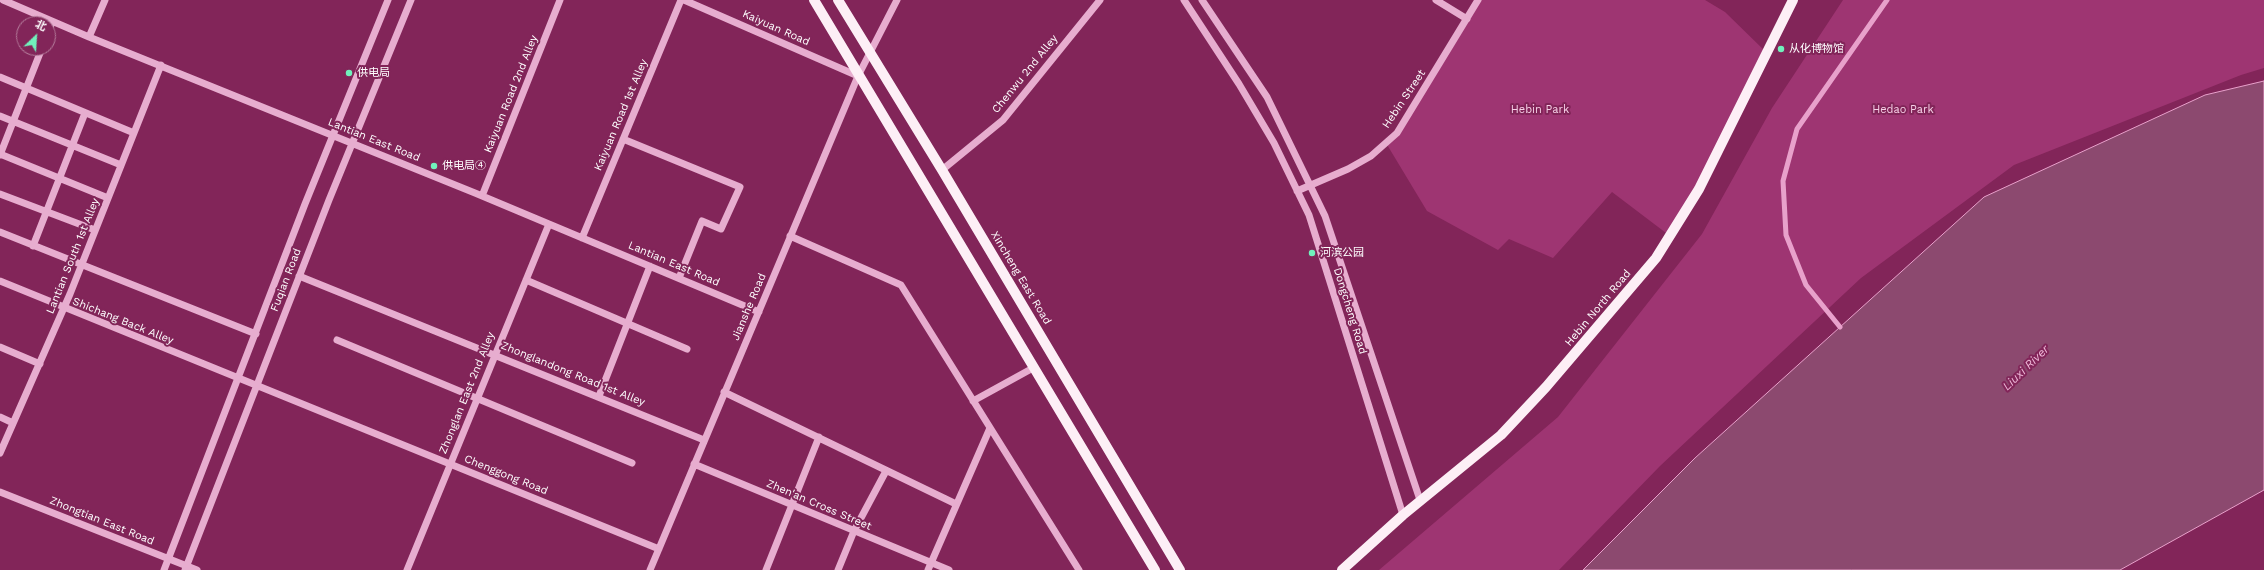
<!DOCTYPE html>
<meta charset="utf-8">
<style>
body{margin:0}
#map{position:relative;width:2264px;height:570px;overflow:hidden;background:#822559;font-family:"Work Sans","Noto Sans SC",sans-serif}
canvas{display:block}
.north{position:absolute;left:16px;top:16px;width:40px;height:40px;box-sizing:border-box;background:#822559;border:1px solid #b47c9b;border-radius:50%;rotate:25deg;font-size:11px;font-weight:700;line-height:16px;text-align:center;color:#fff}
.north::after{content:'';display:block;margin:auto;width:14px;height:18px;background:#71f1bc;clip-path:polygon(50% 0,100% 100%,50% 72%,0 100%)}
</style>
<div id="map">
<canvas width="2264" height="570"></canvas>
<div class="north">北</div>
</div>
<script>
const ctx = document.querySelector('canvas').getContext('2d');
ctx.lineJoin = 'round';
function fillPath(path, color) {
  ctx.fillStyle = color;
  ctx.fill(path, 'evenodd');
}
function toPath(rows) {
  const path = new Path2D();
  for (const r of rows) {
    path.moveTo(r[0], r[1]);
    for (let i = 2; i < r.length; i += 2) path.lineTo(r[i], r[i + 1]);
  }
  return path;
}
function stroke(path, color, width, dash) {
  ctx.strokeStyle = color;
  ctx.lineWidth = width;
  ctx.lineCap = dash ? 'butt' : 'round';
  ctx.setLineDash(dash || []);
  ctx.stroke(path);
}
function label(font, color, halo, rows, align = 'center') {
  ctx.font = font + ' "Work Sans","Noto Sans SC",sans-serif';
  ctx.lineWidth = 4;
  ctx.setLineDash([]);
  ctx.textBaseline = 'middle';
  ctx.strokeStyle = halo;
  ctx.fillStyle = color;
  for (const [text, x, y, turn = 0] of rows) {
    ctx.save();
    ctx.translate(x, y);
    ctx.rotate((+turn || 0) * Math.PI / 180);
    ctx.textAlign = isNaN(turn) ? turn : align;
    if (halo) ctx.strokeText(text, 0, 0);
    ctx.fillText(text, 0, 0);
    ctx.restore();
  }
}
fillPath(toPath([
 [1479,0,1705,0,1725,12,1768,54,1670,236,1612,192,1553,258,1509,239,1498,250,1427,211,1386,143,1397,133],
 [1843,0,2264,0,2264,68,2241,75,2014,165,1861,278,1660,466,1559,570,1379,570,1558,417,1702,234,1772,108]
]), '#9e3572');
const water = toPath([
 [2264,81,2264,490,2120,570,1583,570,1695,458,1984,197,2205,95,2264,81]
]);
fillPath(water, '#8c496f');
stroke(water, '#e8a1cb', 1);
stroke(toPath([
 [1840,327,1806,285,1786,235,1783,181,1797,129,1887,0]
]), '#e8a1cb', 5);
stroke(toPath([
 [3,0,89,37,475,193,759,312],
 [684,0,858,76],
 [1184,0,1239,84,1274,143,1309,215,1403,515],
 [1202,0,1267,97,1325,216,1420,500],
 [1436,0,1467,19],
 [48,33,52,22],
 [89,37,105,0],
 [0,77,134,133],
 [0,116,121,165],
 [623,139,740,187,721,229,702,221,679,278],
 [0,154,108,198],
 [0,155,42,48],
 [942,170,1003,120,1100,0],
 [1297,191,1348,169,1371,156,1397,133,1478,0],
 [0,194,95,230],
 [482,196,560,0],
 [0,232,256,334],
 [790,236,901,285,1079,570],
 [582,238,681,0],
 [33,246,85,113],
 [299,276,704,440],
 [526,280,687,349],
 [0,281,659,549],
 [337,340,632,463],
 [0,347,40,364],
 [724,392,956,504],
 [599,396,650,266],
 [973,401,1033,368],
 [0,417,13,423],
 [0,453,70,294,161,65],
 [694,464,949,570],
 [0,492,197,570],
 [164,570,305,204,388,0],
 [185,570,329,200,411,0],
 [407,570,549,224],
 [650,570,858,76,897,0],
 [766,570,819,437],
 [838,570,854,531,886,471],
 [928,570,990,428]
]), '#e7adcf', 7);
stroke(toPath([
 [814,0,1155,570],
 [838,0,942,170,1180,570],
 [1342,570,1403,515,1501,435,1546,387,1656,258,1699,189,1793,0]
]), '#fdeff6', 10);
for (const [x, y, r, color] of [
 [1781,49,4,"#71f1bc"],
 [349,73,4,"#71f1bc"],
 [434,166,4,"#71f1bc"],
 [1312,253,4,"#71f1bc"]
]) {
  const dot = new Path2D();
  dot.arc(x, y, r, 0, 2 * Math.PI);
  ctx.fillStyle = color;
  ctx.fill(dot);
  stroke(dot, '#822559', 1.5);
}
label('11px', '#fff', '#822559', [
 ["Kaiyuan Road",776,28,24],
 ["Chenwu 2nd Alley",1025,74,-51],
 ["Kaiyuan Road 2nd Alley",511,94,-68],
 ["Hebin Street",1404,99,-56],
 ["Kaiyuan Road 1st Alley",621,115,-67],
 ["Lantian East Road",374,140,22],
 ["Lantian South 1st Alley",73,256,-68],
 ["Lantian East Road",674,264,23],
 ["Xincheng East Road",1021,278,59],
 ["Fuqian Road",286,280,-69],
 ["Jianshe Road",749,307,-67],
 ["Hebin North Road",1598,308,-50],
 ["Dongcheng Road",1350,311,73],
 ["Shichang Back Alley",123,321,22],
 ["Zhonglandong Road 1st Alley",573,374,22],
 ["Zhonglan East 2nd Alley",467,393,-68],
 ["Chenggong Road",506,475,22],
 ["Zhen'an Cross Street",819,505,23],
 ["Zhongtian East Road",102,521,22]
]);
label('11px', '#fff', '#822559', [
 ["从化博物馆",1789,49],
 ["供电局",357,73],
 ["供电局④",442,166],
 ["河滨公园",1320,253]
], 'left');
label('11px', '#f6d0e6', '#822559', [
 ["Hebin Park",1540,110],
 ["Hedao Park",1903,110]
]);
label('italic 12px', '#efb8d8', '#822559', [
 ["Liuxi River",2026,368,-44]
]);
</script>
